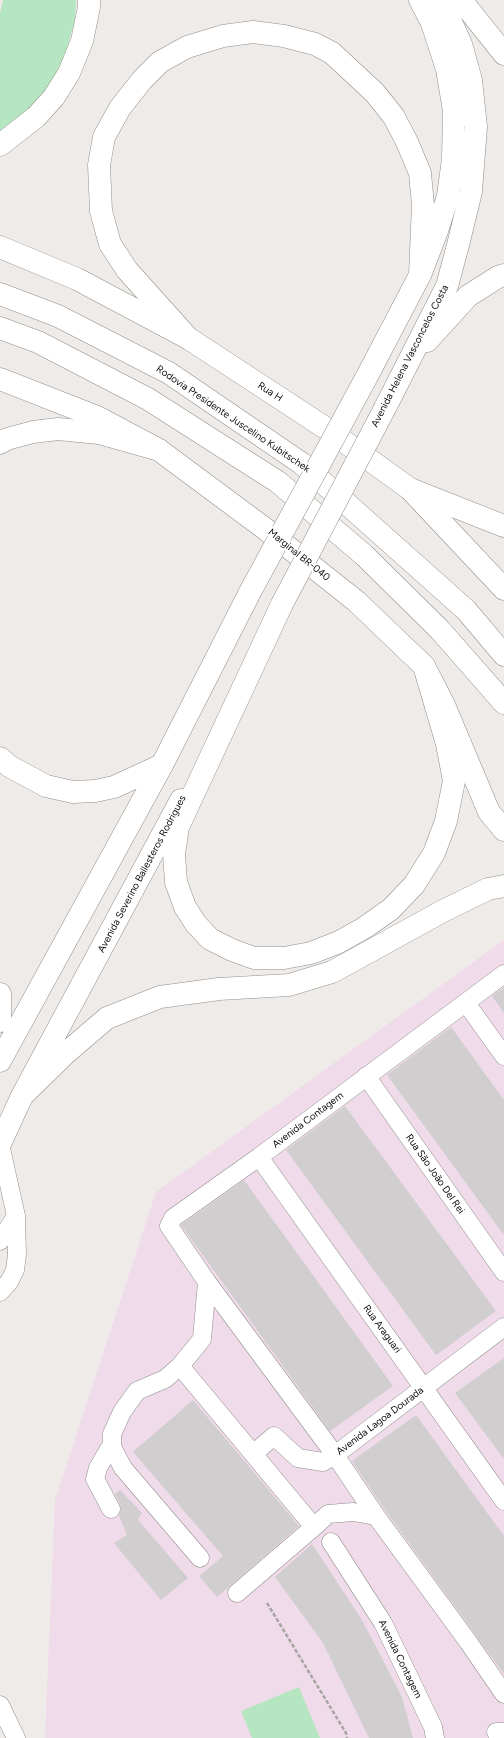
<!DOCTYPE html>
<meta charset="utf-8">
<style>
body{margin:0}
canvas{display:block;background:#efebe8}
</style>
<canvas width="504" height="1738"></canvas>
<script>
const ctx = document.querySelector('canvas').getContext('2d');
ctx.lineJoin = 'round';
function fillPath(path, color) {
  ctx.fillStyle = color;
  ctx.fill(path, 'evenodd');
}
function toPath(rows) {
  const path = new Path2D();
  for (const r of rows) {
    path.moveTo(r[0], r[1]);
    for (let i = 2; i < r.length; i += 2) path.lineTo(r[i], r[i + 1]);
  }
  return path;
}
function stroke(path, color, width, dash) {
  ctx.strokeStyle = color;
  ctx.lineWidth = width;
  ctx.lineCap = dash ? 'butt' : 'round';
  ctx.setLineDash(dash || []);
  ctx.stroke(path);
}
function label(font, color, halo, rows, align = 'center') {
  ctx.font = font + ' Figtree,sans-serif';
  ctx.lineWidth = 4;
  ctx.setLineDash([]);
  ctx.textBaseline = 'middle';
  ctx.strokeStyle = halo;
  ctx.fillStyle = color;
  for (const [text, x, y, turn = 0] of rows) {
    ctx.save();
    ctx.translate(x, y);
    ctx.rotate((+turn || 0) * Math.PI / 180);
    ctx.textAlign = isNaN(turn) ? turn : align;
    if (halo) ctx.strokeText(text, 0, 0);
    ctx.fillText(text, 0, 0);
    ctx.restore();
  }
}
fillPath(toPath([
 [504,940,504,1738,45,1738,55,1500,156,1192]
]), '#f0dbea');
fillPath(toPath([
 [3,0,76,0,75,20,63,62,44,95,15,123,0,133,0,13],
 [299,1687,320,1738,252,1738,241,1711]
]), '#b6e6c1');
fillPath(toPath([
 [504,987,504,1013,492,996],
 [451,1027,504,1100,504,1235,387,1075],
 [345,1106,496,1311,436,1355,286,1150],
 [244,1180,393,1386,330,1431,181,1225],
 [504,1358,504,1459,455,1393],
 [193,1400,299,1526,217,1597,199,1576,223,1556,133,1452],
 [416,1415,504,1536,504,1674,385,1510,352,1461],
 [120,1490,142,1513,138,1520,188,1578,161,1600,114,1543,127,1535,119,1516,121,1510,120,1504,115,1494],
 [312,1544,362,1620,402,1697,413,1738,369,1738,323,1643,275,1577]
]), '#d1ced0');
const minor = toPath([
 [504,974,259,1157,173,1218,169,1226,207,1282,335,1455,376,1516,469,1643,504,1694],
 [466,1003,504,1056],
 [366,1076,504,1272],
 [259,1157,504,1501],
 [0,1241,16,1216],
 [0,1292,9,1282,15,1270,17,1255,16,1216,0,1144],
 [180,1366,314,1527,328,1514,353,1512,376,1516],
 [253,1454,274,1436,298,1458,323,1462,335,1455,504,1327],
 [111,1509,95,1479,98,1468,109,1449,112,1447],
 [331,1542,383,1623,433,1727,435,1738],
 [200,1558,123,1468,112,1447,112,1434,122,1412,137,1391,165,1379,180,1366,202,1339,207,1282],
 [237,1593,314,1527],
 [0,1705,16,1738],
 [496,1732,504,1732]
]);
const major = toPath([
 [0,247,77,279,188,338,324,427,410,489,504,589],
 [0,379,97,417,159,450,264,528,356,601,424,666,444,705,489,812,504,830],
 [0,994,0,1021],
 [0,1061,162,765],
 [22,1096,66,1053,107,1018,160,997,219,989,289,985,332,972,443,911,488,889,504,886],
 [0,1144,22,1096,181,800]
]);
const highway = toPath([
 [461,0,504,54],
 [0,145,36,117,54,97,69,73,82,41,89,7,89,0],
 [0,294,58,316,169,373,301,463,466,610,504,655],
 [0,328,38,342,148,399,278,482,364,555,440,630,504,703],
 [188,338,127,270,110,244,101,211,99,165,104,137,120,108,142,80,160,62,187,47,223,36,253,32,284,36,315,44,332,53,375,93,394,117,407,142,420,173,423,205,420,275],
 [427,341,468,296,498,277,504,275],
 [365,380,420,275,437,231,448,196,453,159,454,111,447,69,432,23,420,0],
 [385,408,447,286,458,245,471,192,476,127,471,80,461,44,441,0],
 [0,443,7,439,33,432,58,429,99,433,159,450],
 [410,489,504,526],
 [282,604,178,827,174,854,176,882,185,907,196,924,210,939,232,950,254,958,284,958,311,953,339,942,364,928,391,909,414,885,434,853,446,821,454,781,447,744,424,666],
 [0,758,9,766,46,786,73,792,95,791,114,787,162,765,250,592]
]);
stroke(minor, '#918e8b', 19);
stroke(major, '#918e8b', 23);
stroke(highway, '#918e8b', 23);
stroke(toPath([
 [267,1603,346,1733,347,1738]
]), '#a7a4a1', 2.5, [4, 2]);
stroke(minor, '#fff', 18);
stroke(major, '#fff', 22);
stroke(highway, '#fff', 22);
const highwayBridge = toPath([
 [250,592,365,380],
 [282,604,385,408]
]);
stroke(highwayBridge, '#918e8b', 23, []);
stroke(highwayBridge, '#fff', 22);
label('10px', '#0e0c0b', '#fff', [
 ["Avenida Helena Vasconcelos Costa",410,356,-63],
 ["Rua H",270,392,33],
 ["Rodovia Presidente Juscelino Kubitschek",233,419,34],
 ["Marginal BR-040",299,555,39],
 ["Avenida Severino Ballesteros Rodrigues",142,874,-62],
 ["Avenida Contagem",308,1120,-37],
 ["Rua São João Del Rei",435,1174,55],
 ["Rua Araguari",382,1329,54],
 ["Avenida Lagoa Dourada",380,1421,-37],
 ["Avenida Contagem",400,1659,64]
]);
</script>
